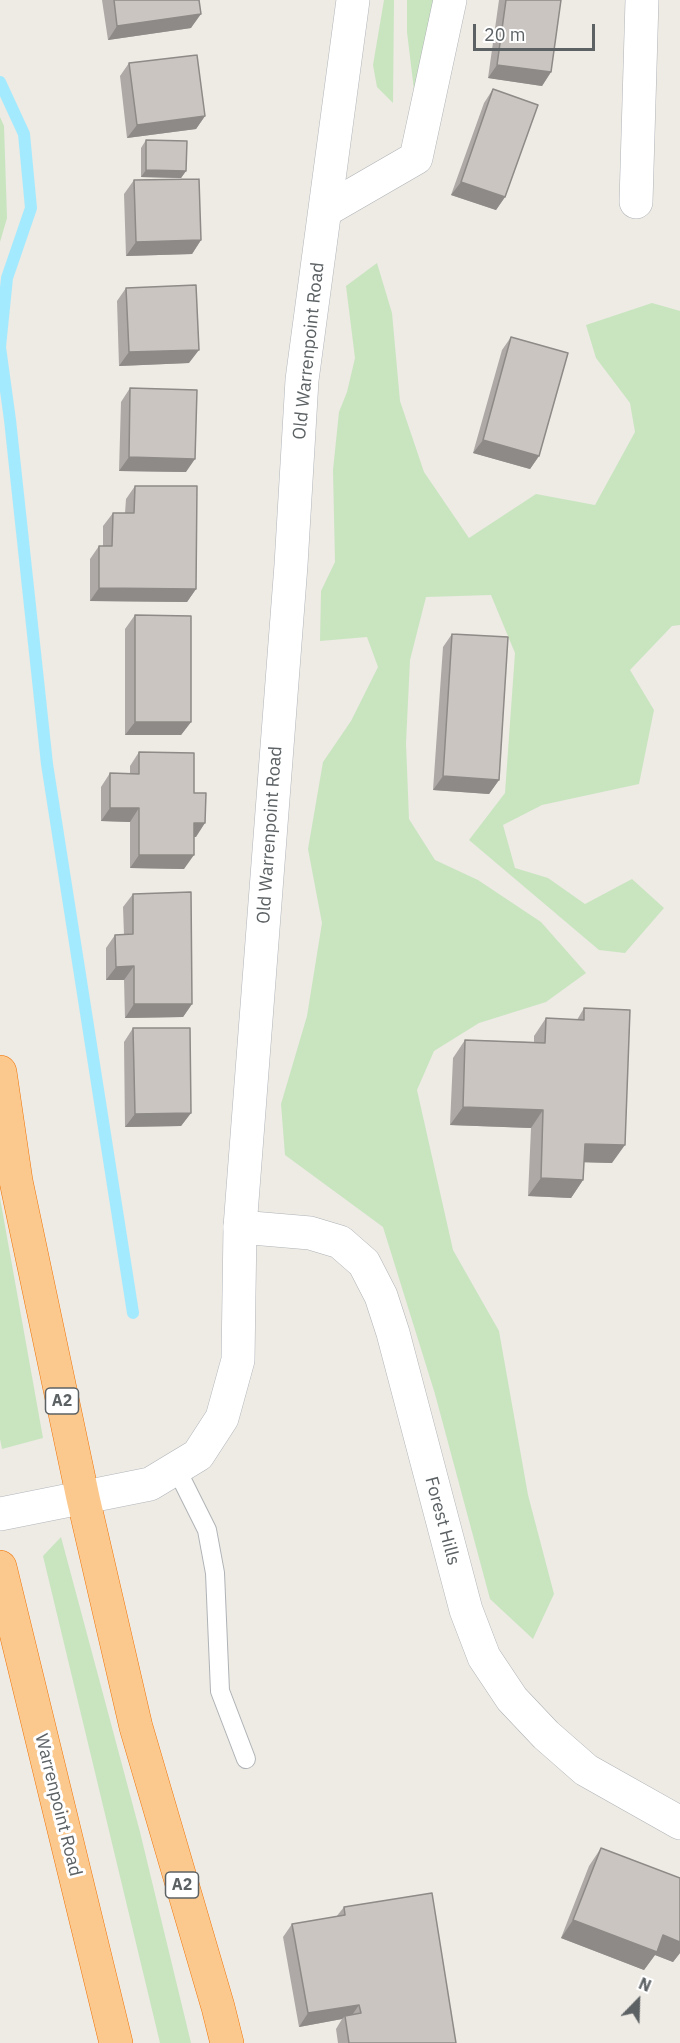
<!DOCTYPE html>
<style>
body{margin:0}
#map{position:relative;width:680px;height:2043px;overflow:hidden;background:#eeeae4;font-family:"IBM Plex Sans",sans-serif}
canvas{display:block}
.north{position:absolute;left:608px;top:1971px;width:60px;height:60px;-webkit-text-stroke:4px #fff;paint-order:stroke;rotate:23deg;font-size:16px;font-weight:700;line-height:24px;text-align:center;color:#5c6164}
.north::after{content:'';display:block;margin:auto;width:21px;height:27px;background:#5c6164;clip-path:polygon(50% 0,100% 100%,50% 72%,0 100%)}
.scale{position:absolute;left:473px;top:24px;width:122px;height:27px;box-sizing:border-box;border:3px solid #5c6164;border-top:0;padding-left:8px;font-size:18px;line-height:21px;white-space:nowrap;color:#5c6164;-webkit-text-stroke:4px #fff;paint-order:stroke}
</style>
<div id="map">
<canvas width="680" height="2043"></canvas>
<div class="north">N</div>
<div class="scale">20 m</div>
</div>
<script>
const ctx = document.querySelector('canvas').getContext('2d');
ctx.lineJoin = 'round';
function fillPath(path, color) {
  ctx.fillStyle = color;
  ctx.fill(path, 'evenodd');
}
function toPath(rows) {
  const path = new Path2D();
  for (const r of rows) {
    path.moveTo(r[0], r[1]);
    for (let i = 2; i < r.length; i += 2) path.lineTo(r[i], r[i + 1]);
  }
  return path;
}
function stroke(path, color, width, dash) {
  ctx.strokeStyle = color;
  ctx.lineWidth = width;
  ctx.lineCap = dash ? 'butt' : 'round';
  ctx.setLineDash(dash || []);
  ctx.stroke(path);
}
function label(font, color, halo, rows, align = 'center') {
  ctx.font = font + ' "IBM Plex Sans",sans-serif';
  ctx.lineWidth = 6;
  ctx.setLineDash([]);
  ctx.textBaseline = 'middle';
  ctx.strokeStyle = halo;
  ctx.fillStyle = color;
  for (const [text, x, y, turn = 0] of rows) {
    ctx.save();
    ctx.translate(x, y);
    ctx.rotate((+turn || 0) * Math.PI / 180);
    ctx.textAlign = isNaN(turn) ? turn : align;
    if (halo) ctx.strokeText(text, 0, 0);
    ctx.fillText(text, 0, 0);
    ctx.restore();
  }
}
fillPath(toPath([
 [384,0,394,0,393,103,377,87,373,65],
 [407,0,437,0,416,107,407,32],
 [0,117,4,126,7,218,0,242],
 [377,263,392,313,400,401,424,472,469,538,536,494,595,505,635,432,630,403,596,358,586,325,652,303,680,311,680,625,672,626,630,670,654,710,639,784,542,805,503,825,515,868,548,878,585,904,632,879,664,908,625,953,599,950,469,840,505,793,515,653,491,595,426,597,410,660,406,743,409,819,435,860,478,880,541,922,586,973,546,1002,479,1023,434,1051,417,1090,453,1250,499,1331,528,1495,554,1594,533,1639,490,1599,435,1394,383,1227,285,1155,281,1104,307,1016,322,923,308,849,323,762,351,721,378,667,367,637,320,641,321,591,335,562,333,470,339,412,347,392,355,358,346,286],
 [0,1198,43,1438,2,1449,0,1439],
 [61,1537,140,1832,191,2043,160,2043,43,1556]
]), '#c8e5c0');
stroke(toPath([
 [0,82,24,134,31,208,7,278,0,347],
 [0,347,10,420,47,764,133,1313]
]), '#a4eafe', 12);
const lane = toPath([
 [176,1468,207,1530,215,1573,220,1691,246,1759]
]);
const street = toPath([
 [636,202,642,0],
 [326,210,416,158,450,0],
 [240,1227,310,1233,340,1242,364,1263,381,1296,393,1333,466,1610,484,1657,512,1699,546,1735,586,1770,680,1823]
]);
const secondary = toPath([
 [0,1514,150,1484,198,1455,222,1418,238,1360,240,1227,291,565,302,380,353,0]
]);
const highway = toPath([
 [0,1072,16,1181,83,1498,136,1727,218,2007,227,2043],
 [0,1567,116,2043]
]);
stroke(lane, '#afb3b6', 20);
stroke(street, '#afb3b6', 34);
stroke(secondary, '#b0b5b9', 34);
stroke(highway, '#ef7203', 34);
stroke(lane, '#fff', 18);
stroke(street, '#fff', 33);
stroke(secondary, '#fff', 33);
stroke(highway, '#fbc88e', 33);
fillPath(toPath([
 [102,0,199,0,191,28,108,40],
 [499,0,561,0,551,72,542,86,488,78],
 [129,63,205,116,196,129,127,138,120,76],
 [493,89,505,197,496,210,451,195,484,103],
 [146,140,186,171,181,178,141,177,141,148],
 [134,180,201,240,192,254,126,256,124,194],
 [126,288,189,363,119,366,117,301],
 [511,337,539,456,530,469,473,453,502,350],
 [130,388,186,472,119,471,121,402],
 [135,486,196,589,187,602,90,601,90,559,99,546,103,546,103,526,113,513,125,513,126,499],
 [135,615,191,722,181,735,125,735,125,629],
 [452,634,499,780,489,794,433,790,443,647],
 [139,752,194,793,196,837,194,837,184,869,130,868,130,822,101,821,101,787,110,773,130,774,130,766],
 [133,894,192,1004,183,1017,125,1018,124,980,106,980,106,948,115,935,124,935,123,907],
 [584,1008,612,1163,584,1162,583,1180,571,1198,528,1196,531,1128,450,1125,453,1058,465,1040,534,1042,534,1036,546,1018,577,1020],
 [133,1028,191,1113,181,1126,125,1127,124,1042],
 [601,1848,680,1878,680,1953,673,1962,655,1955,644,1970,561,1938,589,1866],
 [344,1907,456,2043,338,2043,336,2029,342,2019,299,2027,283,1937,292,1924,336,1917]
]), '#aea9a6');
fillPath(toPath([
 [201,14,191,28,108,40,117,26],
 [497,65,551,72,542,86,488,78],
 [205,116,196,129,127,138,137,125],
 [146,170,186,171,181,178,141,177],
 [461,182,505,197,496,210,451,195],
 [201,240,192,254,126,256,136,242],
 [199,350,189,363,119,366,129,352],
 [483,440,539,456,530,469,473,453],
 [129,457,195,459,186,472,119,471],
 [99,588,196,589,187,602,90,601],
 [135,722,191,722,181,735,125,735],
 [443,776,499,780,489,794,433,790],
 [110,808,139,808,130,822,101,821],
 [194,823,205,823,196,837,184,837],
 [139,855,194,855,184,869,130,868],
 [134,966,124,980,106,980,116,967],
 [134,1004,192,1004,183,1017,125,1018],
 [463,1107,543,1110,531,1128,450,1125],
 [191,1113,181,1126,125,1127,135,1114],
 [585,1144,625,1145,612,1163,572,1162],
 [541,1178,583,1180,571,1198,528,1196],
 [573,1920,663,1935,680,1942,680,1953,673,1962,655,1955,644,1970,561,1938],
 [359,2005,350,2018,345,2016,342,2019,299,2027,308,2013]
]), '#8d8a87');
const building = toPath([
 [114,0,199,0,201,14,117,26,114,0],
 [506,0,561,0,551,72,497,65,506,0],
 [197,55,205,116,137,125,129,63,197,55],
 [493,89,538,105,505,197,461,182,493,89],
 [146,140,187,141,186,171,146,170,146,140],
 [199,179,201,240,136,242,134,180,199,179],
 [196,285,199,350,129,352,126,288,196,285],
 [511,337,568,353,539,456,483,440,511,337],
 [130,388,197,390,195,459,129,457,130,388],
 [135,486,197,486,196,589,99,588,99,546,112,546,113,513,134,513,135,486],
 [135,615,191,616,191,722,135,722,135,615],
 [452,634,508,637,499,780,443,776,452,634],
 [139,752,194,753,194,793,206,793,205,823,194,823,194,855,139,855,139,808,110,808,110,773,139,774,139,752],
 [191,892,192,1004,134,1004,134,966,116,967,115,935,133,934,133,894,191,892],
 [584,1008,630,1010,625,1145,585,1144,583,1180,541,1178,543,1110,463,1107,465,1040,545,1043,546,1018,584,1020,584,1008],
 [133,1028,190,1028,191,1113,135,1114,133,1028],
 [601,1848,680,1878,680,1942,663,1935,657,1952,573,1920,601,1848],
 [432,1893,456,2043,349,2043,345,2016,361,2013,359,2005,308,2013,292,1924,345,1915,344,1907,432,1893]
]);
fillPath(building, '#cac5c1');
stroke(building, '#8d8a87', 1.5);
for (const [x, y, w] of [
 [62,1401,33],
 [182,1885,33]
]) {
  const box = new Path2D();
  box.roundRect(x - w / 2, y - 13, w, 26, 4.5);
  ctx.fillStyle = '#fff';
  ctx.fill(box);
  stroke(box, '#5c6164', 1.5);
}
label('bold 16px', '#5c6164', null, [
 ["A2",62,1401],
 ["A2",182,1885]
]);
label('18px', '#5c6164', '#fff', [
 ["Old Warrenpoint Road",309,351,-84],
 ["Old Warrenpoint Road",270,835,-86],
 ["Forest Hills",442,1521,75],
 ["Warrenpoint Road",58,1805,76]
]);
</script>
